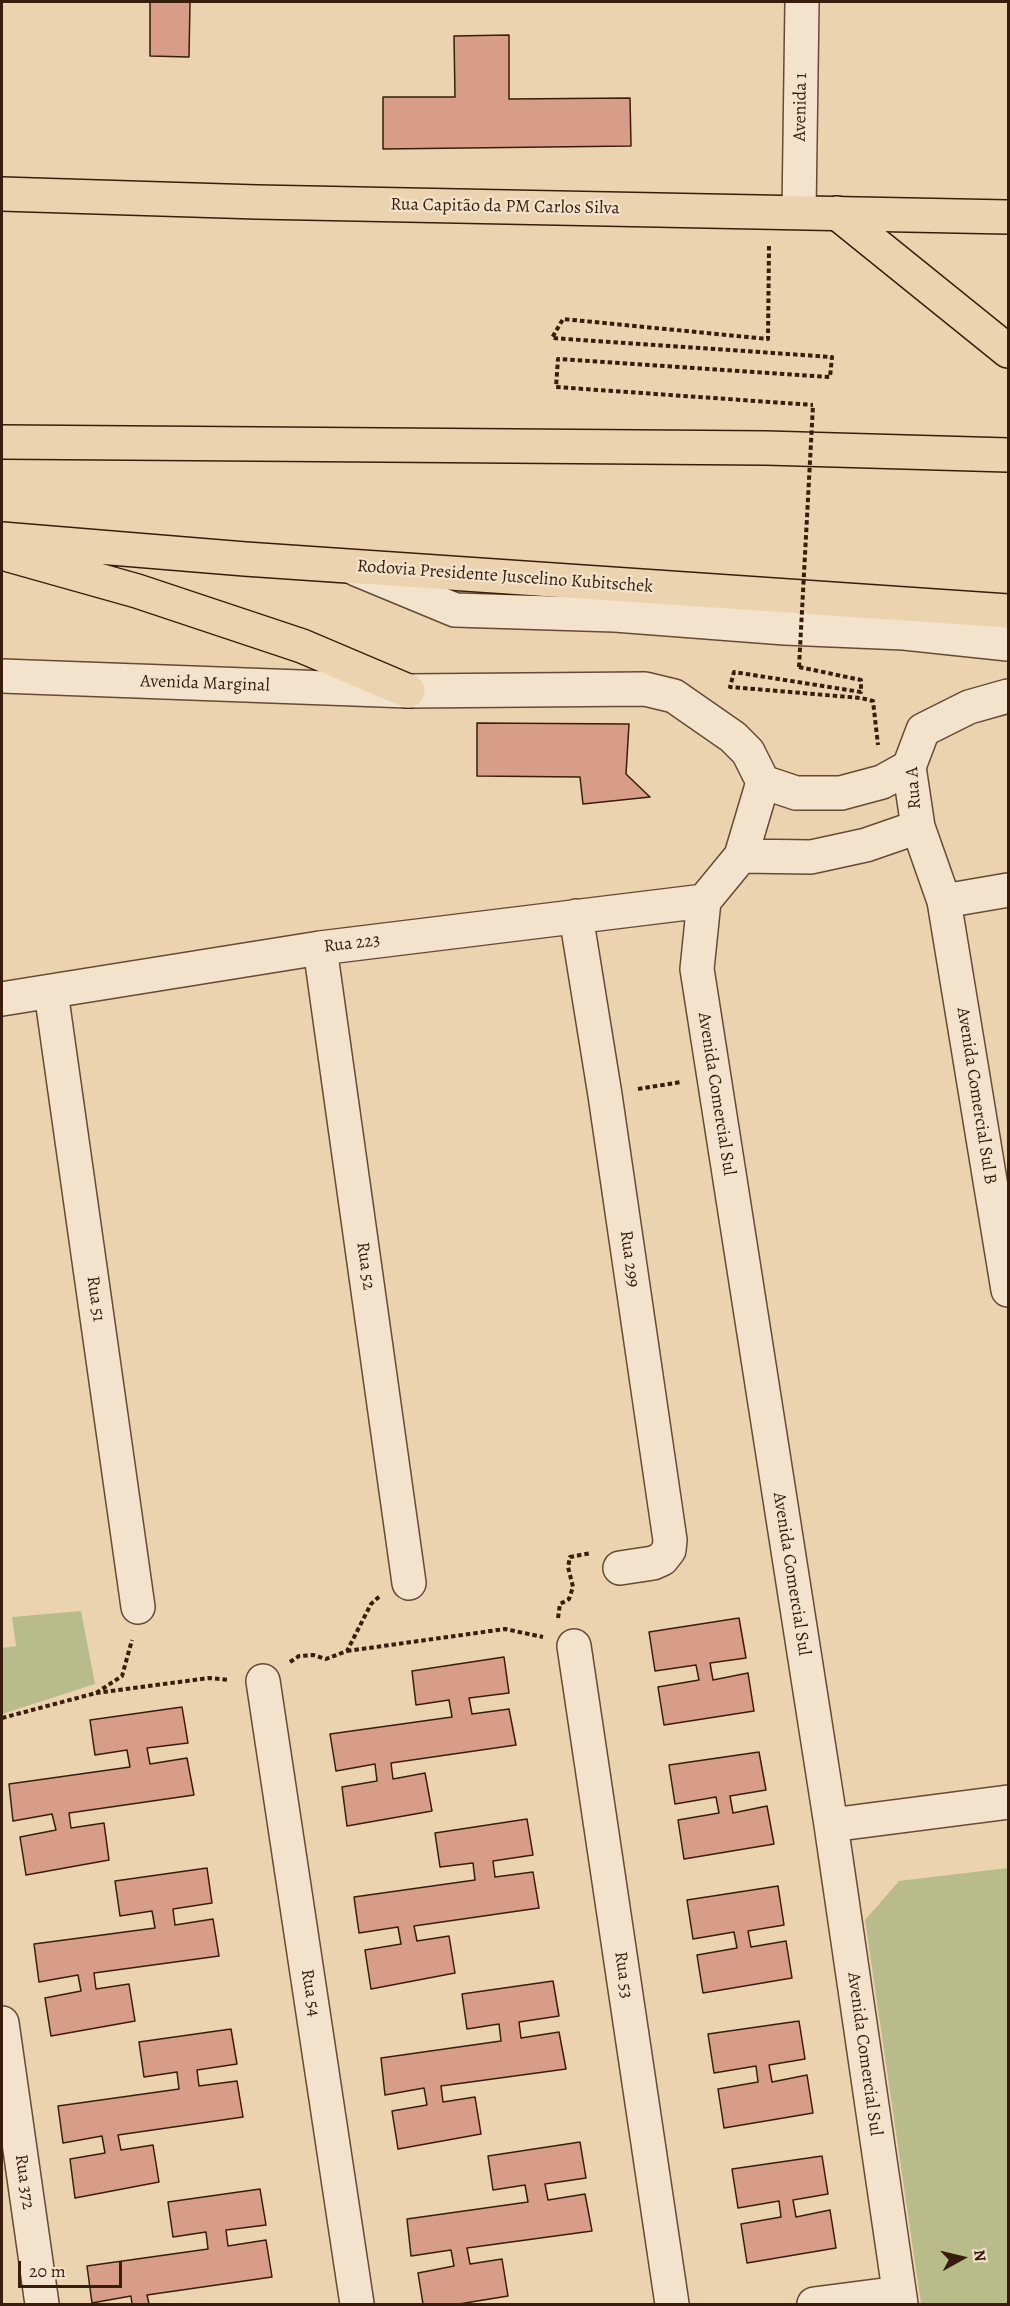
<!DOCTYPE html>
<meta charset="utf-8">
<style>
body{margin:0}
#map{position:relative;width:1010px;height:2306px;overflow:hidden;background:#ecd3b0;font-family:Alegreya,serif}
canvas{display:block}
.frame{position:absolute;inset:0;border:3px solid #381e0a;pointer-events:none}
.north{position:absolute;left:932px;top:2228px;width:60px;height:60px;-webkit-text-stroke:4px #f3e2cc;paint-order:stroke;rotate:82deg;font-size:16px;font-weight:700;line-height:24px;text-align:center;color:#381e0a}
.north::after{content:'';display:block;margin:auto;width:21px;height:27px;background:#381e0a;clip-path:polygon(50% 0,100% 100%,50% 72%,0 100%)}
.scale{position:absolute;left:18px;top:2261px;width:104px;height:27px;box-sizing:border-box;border:3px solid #381e0a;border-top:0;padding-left:8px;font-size:18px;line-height:21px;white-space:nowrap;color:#381e0a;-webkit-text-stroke:4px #f3e2cc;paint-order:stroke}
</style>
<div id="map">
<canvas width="1010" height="2306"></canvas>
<div class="frame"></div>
<div class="north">N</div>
<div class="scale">20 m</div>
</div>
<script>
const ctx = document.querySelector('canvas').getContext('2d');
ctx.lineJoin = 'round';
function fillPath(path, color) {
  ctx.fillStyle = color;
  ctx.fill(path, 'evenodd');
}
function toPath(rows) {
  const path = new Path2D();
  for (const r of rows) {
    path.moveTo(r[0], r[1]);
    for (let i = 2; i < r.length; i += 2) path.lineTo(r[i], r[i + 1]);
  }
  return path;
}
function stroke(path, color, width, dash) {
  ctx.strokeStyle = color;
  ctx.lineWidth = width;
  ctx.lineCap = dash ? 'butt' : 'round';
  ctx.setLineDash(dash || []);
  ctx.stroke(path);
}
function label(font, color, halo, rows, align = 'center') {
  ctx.font = font + ' Alegreya,serif';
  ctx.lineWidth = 4.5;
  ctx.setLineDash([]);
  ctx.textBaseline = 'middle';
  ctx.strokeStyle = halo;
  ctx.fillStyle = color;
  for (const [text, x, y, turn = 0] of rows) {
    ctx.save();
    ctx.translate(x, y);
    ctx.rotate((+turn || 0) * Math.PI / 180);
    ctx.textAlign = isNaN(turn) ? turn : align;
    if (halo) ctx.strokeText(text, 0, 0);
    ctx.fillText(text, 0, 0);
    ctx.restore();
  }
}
fillPath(toPath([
 [81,1611,95,1684,2,1714,2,1648,16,1646,12,1617],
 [1008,1868,1008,2304,921,2304,865,1920,899,1881]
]), '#b8bc8b');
const building = toPath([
 [150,2,190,2,189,57,150,56,150,2],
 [509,35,509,99,630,98,631,146,383,149,383,97,455,97,454,36,509,35],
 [477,723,629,724,626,774,650,797,583,804,580,777,477,776,477,723],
 [739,1618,746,1658,710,1663,713,1680,748,1673,754,1711,664,1725,658,1687,699,1680,696,1665,655,1671,649,1632,739,1618],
 [504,1657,509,1693,469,1698,472,1714,509,1709,516,1745,391,1763,393,1779,425,1773,432,1811,347,1826,342,1787,377,1781,375,1764,336,1771,330,1734,452,1717,449,1700,416,1705,412,1671,504,1657],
 [182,1707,188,1743,147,1748,150,1764,187,1758,194,1795,69,1813,71,1828,104,1823,109,1860,26,1875,20,1837,56,1830,52,1814,13,1821,9,1784,130,1767,127,1750,95,1755,90,1720,182,1707],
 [759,1752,766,1790,730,1796,733,1813,767,1806,774,1844,684,1859,678,1820,719,1813,716,1797,675,1804,669,1765,759,1752],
 [527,1819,533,1855,493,1861,495,1877,533,1872,539,1908,414,1926,417,1941,449,1936,455,1973,371,1989,365,1950,401,1944,398,1927,359,1933,354,1897,475,1880,473,1863,440,1867,435,1833,527,1819],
 [207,1868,212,1903,173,1909,175,1925,213,1919,219,1956,94,1973,96,1989,129,1984,135,2021,51,2036,45,1998,81,1991,78,1975,39,1982,34,1944,155,1928,152,1911,120,1916,115,1881,207,1868],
 [778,1886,784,1925,748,1931,751,1947,786,1941,792,1978,703,1993,697,1955,737,1948,734,1932,693,1939,687,1900,778,1886],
 [553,1981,559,2016,519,2022,521,2038,559,2032,566,2069,441,2086,443,2102,475,2097,481,2134,398,2149,392,2111,427,2105,424,2088,385,2095,381,2058,501,2041,499,2024,467,2029,462,1994,553,1981],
 [799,2021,805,2059,769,2065,772,2082,807,2075,813,2113,724,2128,718,2089,758,2082,756,2066,714,2073,708,2034,799,2021],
 [231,2029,237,2064,197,2070,199,2086,237,2081,243,2117,118,2135,121,2150,153,2145,159,2182,75,2198,70,2159,105,2153,102,2136,63,2143,58,2106,179,2089,177,2072,144,2077,139,2042,231,2029],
 [580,2142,586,2178,545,2184,548,2200,585,2194,592,2231,467,2248,470,2264,502,2259,508,2296,459,2304,423,2304,418,2273,454,2266,451,2250,411,2256,407,2219,528,2202,525,2185,493,2190,488,2156,580,2142],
 [822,2156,828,2194,793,2200,796,2217,830,2210,836,2248,747,2263,741,2224,781,2217,779,2201,738,2208,732,2169,822,2156],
 [260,2189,266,2225,226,2230,228,2246,266,2240,272,2277,147,2295,149,2304,132,2304,131,2296,92,2303,87,2266,208,2249,206,2232,173,2237,168,2202,260,2189]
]);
fillPath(building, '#d89d88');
stroke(building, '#381e0a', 1.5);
const minor = toPath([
 [799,212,802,2],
 [356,569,455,610,615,615,785,628,904,633,1008,644],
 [2,676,408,691,645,689,674,696,733,737,748,752,763,782,741,856,704,901,697,969,831,1825,901,2304],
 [1008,696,969,707,923,730,909,767,918,827,944,901,1008,1290],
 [763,782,796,793,841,793,882,782,909,767],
 [741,856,811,857,866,845,918,827],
 [944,901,1008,890],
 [576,916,605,1095,670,1540,669,1550,662,1559,653,1563,620,1568],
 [320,948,409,1583],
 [51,992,138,1607],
 [2,999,320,948,704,901],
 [574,1646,672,2304],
 [263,1681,357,2304],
 [831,1825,1008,1802],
 [2,2023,42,2304],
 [814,2304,899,2293]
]);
const major = toPath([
 [2,194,257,202,1008,217]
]);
const highway = toPath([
 [837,213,1008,351],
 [2,442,766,448,1008,455],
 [2,539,245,559,1008,611],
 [9,555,137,591,302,646,408,691]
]);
stroke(minor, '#654b34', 36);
stroke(major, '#381e0a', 36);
stroke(highway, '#381e0a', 36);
stroke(toPath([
 [769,246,768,339,563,319,552,338,832,357,830,377,558,359,556,387,813,405],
 [799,667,861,680,861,692,734,672,730,687,861,698,873,701,878,745],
 [638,1089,681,1082],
 [558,1618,560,1604,569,1599,573,1587,568,1567,570,1557,591,1553],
 [347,1651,505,1629,543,1637],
 [290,1662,299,1656,313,1655,326,1659,347,1651,371,1604,380,1596],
 [96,1693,209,1678,229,1680],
 [2,1718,96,1693,122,1676,132,1640]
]), '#381e0a', 4, [4.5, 3]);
stroke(minor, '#f3e2cc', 33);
stroke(major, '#ecd3b0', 33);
stroke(highway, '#ecd3b0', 33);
stroke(toPath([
 [799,667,813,405]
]), '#381e0a', 4, [4.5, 3]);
label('18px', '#381e0a', '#f3e2cc', [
 ["Avenida 1",801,107,-89],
 ["Rua Capitão da PM Carlos Silva",505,207,1],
 ["Rodovia Presidente Juscelino Kubitschek",505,577,4],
 ["Avenida Marginal",205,684,2],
 ["Rua A",914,788,-94],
 ["Rua 223",352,944,-7],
 ["Avenida Comercial Sul",716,1094,81],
 ["Avenida Comercial Sul B",976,1096,81],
 ["Rua 299",629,1259,82],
 ["Rua 52",365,1266,82],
 ["Rua 51",95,1299,82],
 ["Avenida Comercial Sul",791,1574,81],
 ["Rua 53",623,1975,82],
 ["Rua 54",310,1993,81],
 ["Avenida Comercial Sul",864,2054,82],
 ["Rua 372",24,2182,82]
]);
</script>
